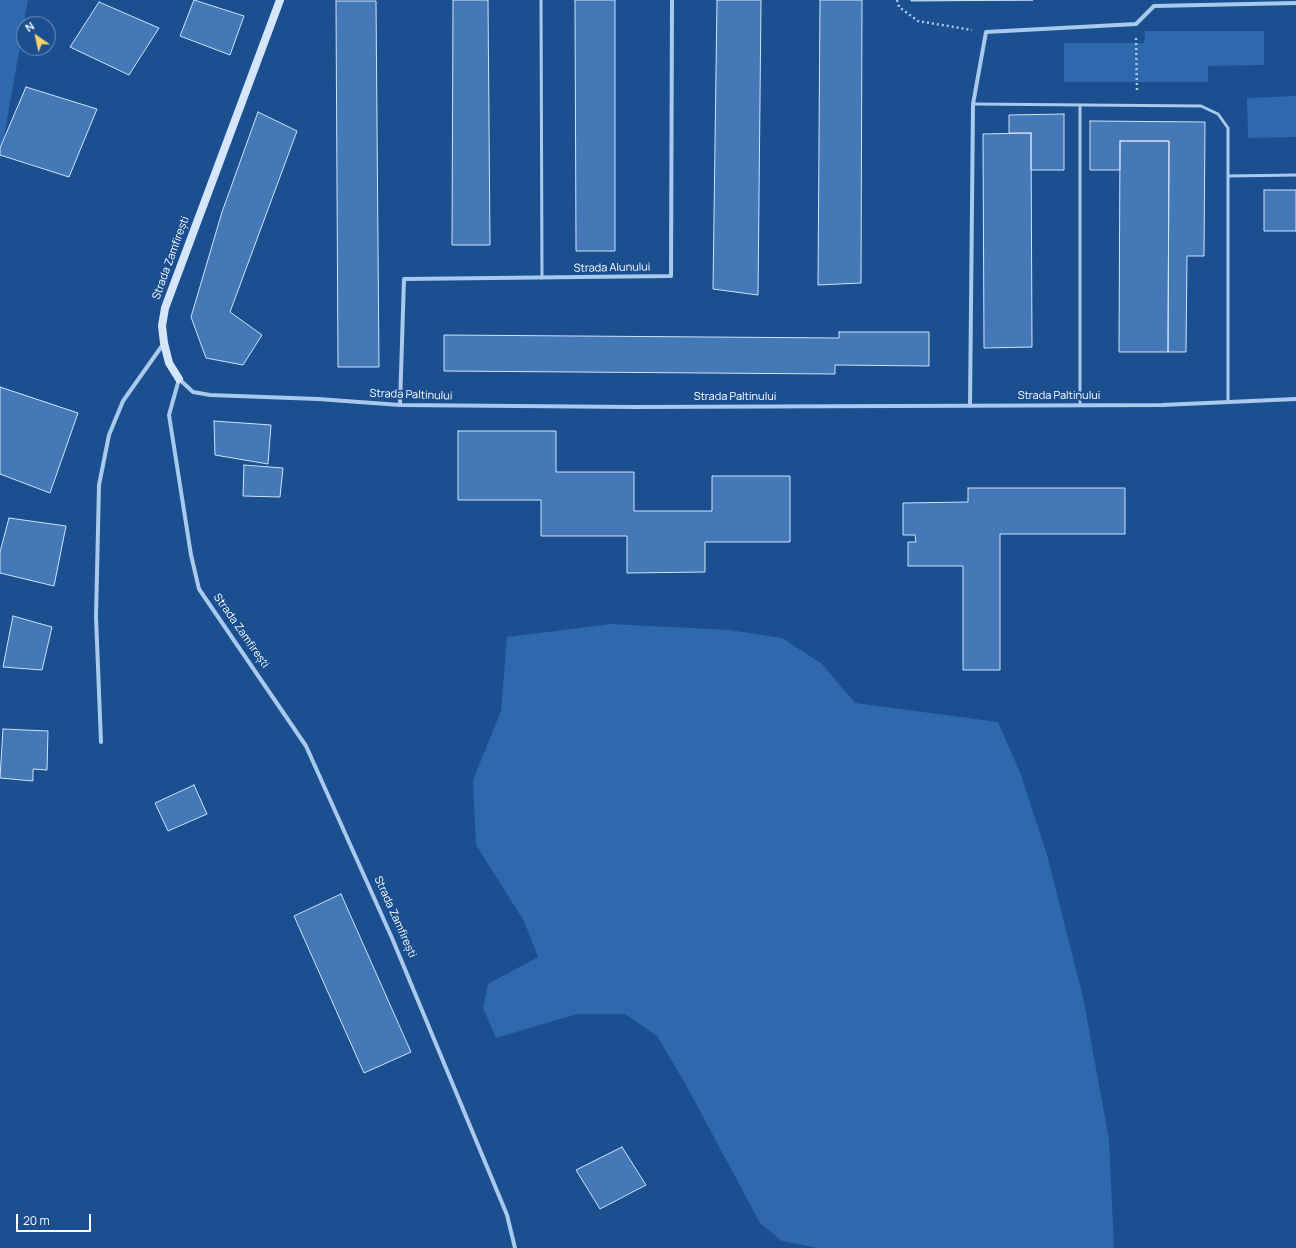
<!DOCTYPE html>
<meta charset="utf-8">
<style>
body{margin:0}
#map{position:relative;width:1296px;height:1248px;overflow:hidden;background:#1b4f8f;font-family:Manrope,sans-serif}
canvas{display:block}
.north{position:absolute;left:16px;top:16px;width:40px;height:40px;box-sizing:border-box;background:#1b4f8f;border:1px solid #7695bc;border-radius:50%;rotate:326deg;font-size:11px;font-weight:700;line-height:16px;text-align:center;color:#fff}
.north::after{content:'';display:block;margin:auto;width:14px;height:18px;background:#ffd166;clip-path:polygon(50% 0,100% 100%,50% 72%,0 100%)}
.scale{position:absolute;left:16px;top:1214px;width:75px;height:18px;box-sizing:border-box;border:2px solid #fff;border-top:0;padding-left:5px;font-size:12px;line-height:14px;white-space:nowrap;color:#fff;-webkit-text-stroke:3px #1b4f8f;paint-order:stroke}
</style>
<div id="map">
<canvas width="1296" height="1248"></canvas>
<div class="north">N</div>
<div class="scale">20 m</div>
</div>
<script>
const ctx = document.querySelector('canvas').getContext('2d');
ctx.lineJoin = 'round';
function fillPath(path, color) {
  ctx.fillStyle = color;
  ctx.fill(path, 'evenodd');
}
function toPath(rows) {
  const path = new Path2D();
  for (const r of rows) {
    path.moveTo(r[0], r[1]);
    for (let i = 2; i < r.length; i += 2) path.lineTo(r[i], r[i + 1]);
  }
  return path;
}
function stroke(path, color, width, dash) {
  ctx.strokeStyle = color;
  ctx.lineWidth = width;
  ctx.lineCap = dash ? 'butt' : 'round';
  ctx.setLineDash(dash || []);
  ctx.stroke(path);
}
function label(font, color, halo, rows, align = 'center') {
  ctx.font = font + ' Manrope,sans-serif';
  ctx.lineWidth = 3.5;
  ctx.setLineDash([]);
  ctx.textBaseline = 'middle';
  ctx.strokeStyle = halo;
  ctx.fillStyle = color;
  for (const [text, x, y, turn = 0] of rows) {
    ctx.save();
    ctx.translate(x, y);
    ctx.rotate((+turn || 0) * Math.PI / 180);
    ctx.textAlign = isNaN(turn) ? turn : align;
    if (halo) ctx.strokeText(text, 0, 0);
    ctx.fillText(text, 0, 0);
    ctx.restore();
  }
}
fillPath(toPath([
 [0,0,28,0,0,160],
 [1145,31,1264,31,1264,65,1208,66,1208,82,1064,82,1064,43,1144,43],
 [1296,96,1296,137,1248,138,1247,98],
 [611,624,730,630,782,638,822,664,855,703,998,722,1021,775,1047,855,1083,997,1109,1140,1114,1248,818,1248,782,1241,760,1223,686,1085,657,1036,625,1014,577,1014,496,1038,483,1008,488,984,538,957,524,921,476,845,473,780,501,711,507,637]
]), '#2e69ad');
const building = toPath([
 [194,0,244,16,230,55,180,36,194,0],
 [453,0,488,0,490,245,452,245,453,0],
 [575,0,615,0,615,251,576,251,575,0],
 [717,0,761,0,758,295,713,289,717,0],
 [820,0,862,0,861,283,818,285,820,0],
 [911,0,1033,0,911,1,911,0],
 [336,1,376,1,379,367,338,367,336,1],
 [99,2,159,28,129,75,70,47,99,2],
 [26,87,97,109,69,177,0,155,0,148,26,87],
 [258,112,297,131,230,312,262,335,243,365,206,358,191,317,222,212,258,112],
 [1064,114,1064,170,1031,170,1031,133,1009,133,1009,115,1064,114],
 [1090,121,1205,122,1204,256,1187,256,1186,352,1168,352,1169,141,1120,141,1120,170,1090,170,1090,121],
 [1031,133,1032,347,984,348,983,134,1031,133],
 [1120,141,1169,141,1168,352,1119,352,1120,141],
 [1264,190,1296,190,1296,231,1264,231,1264,190],
 [839,332,929,332,929,366,835,365,835,374,444,371,444,335,839,338,839,332],
 [0,387,78,413,50,493,0,474,0,387],
 [214,421,271,425,268,464,215,455,214,421],
 [458,431,556,431,556,472,634,472,634,511,712,511,712,476,790,476,790,542,705,542,705,572,627,573,627,536,541,536,541,500,458,500,458,431],
 [244,465,283,468,280,497,243,496,244,465],
 [968,488,1125,488,1125,534,1000,534,1000,670,963,670,963,566,908,566,908,542,916,542,915,535,903,535,903,503,968,502,968,488],
 [9,518,66,526,54,586,0,573,0,552,9,518],
 [13,616,52,627,42,670,3,667,13,616],
 [3,729,48,731,47,770,33,769,33,781,0,778,3,729],
 [194,785,207,814,168,831,155,803,194,785],
 [341,894,411,1052,364,1073,294,916,341,894],
 [622,1147,646,1185,600,1209,576,1170,622,1147]
]);
fillPath(building, '#4478b7');
stroke(building, '#cfe3fa', 1);
stroke(toPath([
 [897,0,899,7,918,21,972,30],
 [1136,38,1137,91]
]), '#a9c9ee', 2.5, [2, 3]);
stroke(toPath([
 [541,0,542,278],
 [973,104,1201,106,1218,114,1228,128,1228,401],
 [1228,176,1296,175],
 [1080,405,1080,105]
]), '#a9c9ee', 3);
stroke(toPath([
 [400,405,404,279,671,276,672,0],
 [970,406,973,104,986,32,1136,24,1154,6,1296,3],
 [101,742,96,617,99,485,109,435,123,401,164,343],
 [515,1248,507,1215,392,938,306,746,199,589,191,555,169,415,179,379,193,392,210,395,318,399,400,405,634,407,1162,405,1296,399]
]), '#a9c9ee', 4);
stroke(toPath([
 [179,379,169,363,164,343,162,326,165,308,280,0]
]), '#d6e6fa', 8);
label('11px', '#fff', '#1b4f8f', [
 ["Strada Zamfirești",171,258,-70],
 ["Strada Alunului",612,268,-1],
 ["Strada Paltinului",411,395,2],
 ["Strada Paltinului",1059,396],
 ["Strada Paltinului",735,397],
 ["Strada Zamfirești",241,631,55],
 ["Strada Zamfirești",395,917,66]
]);
</script>
